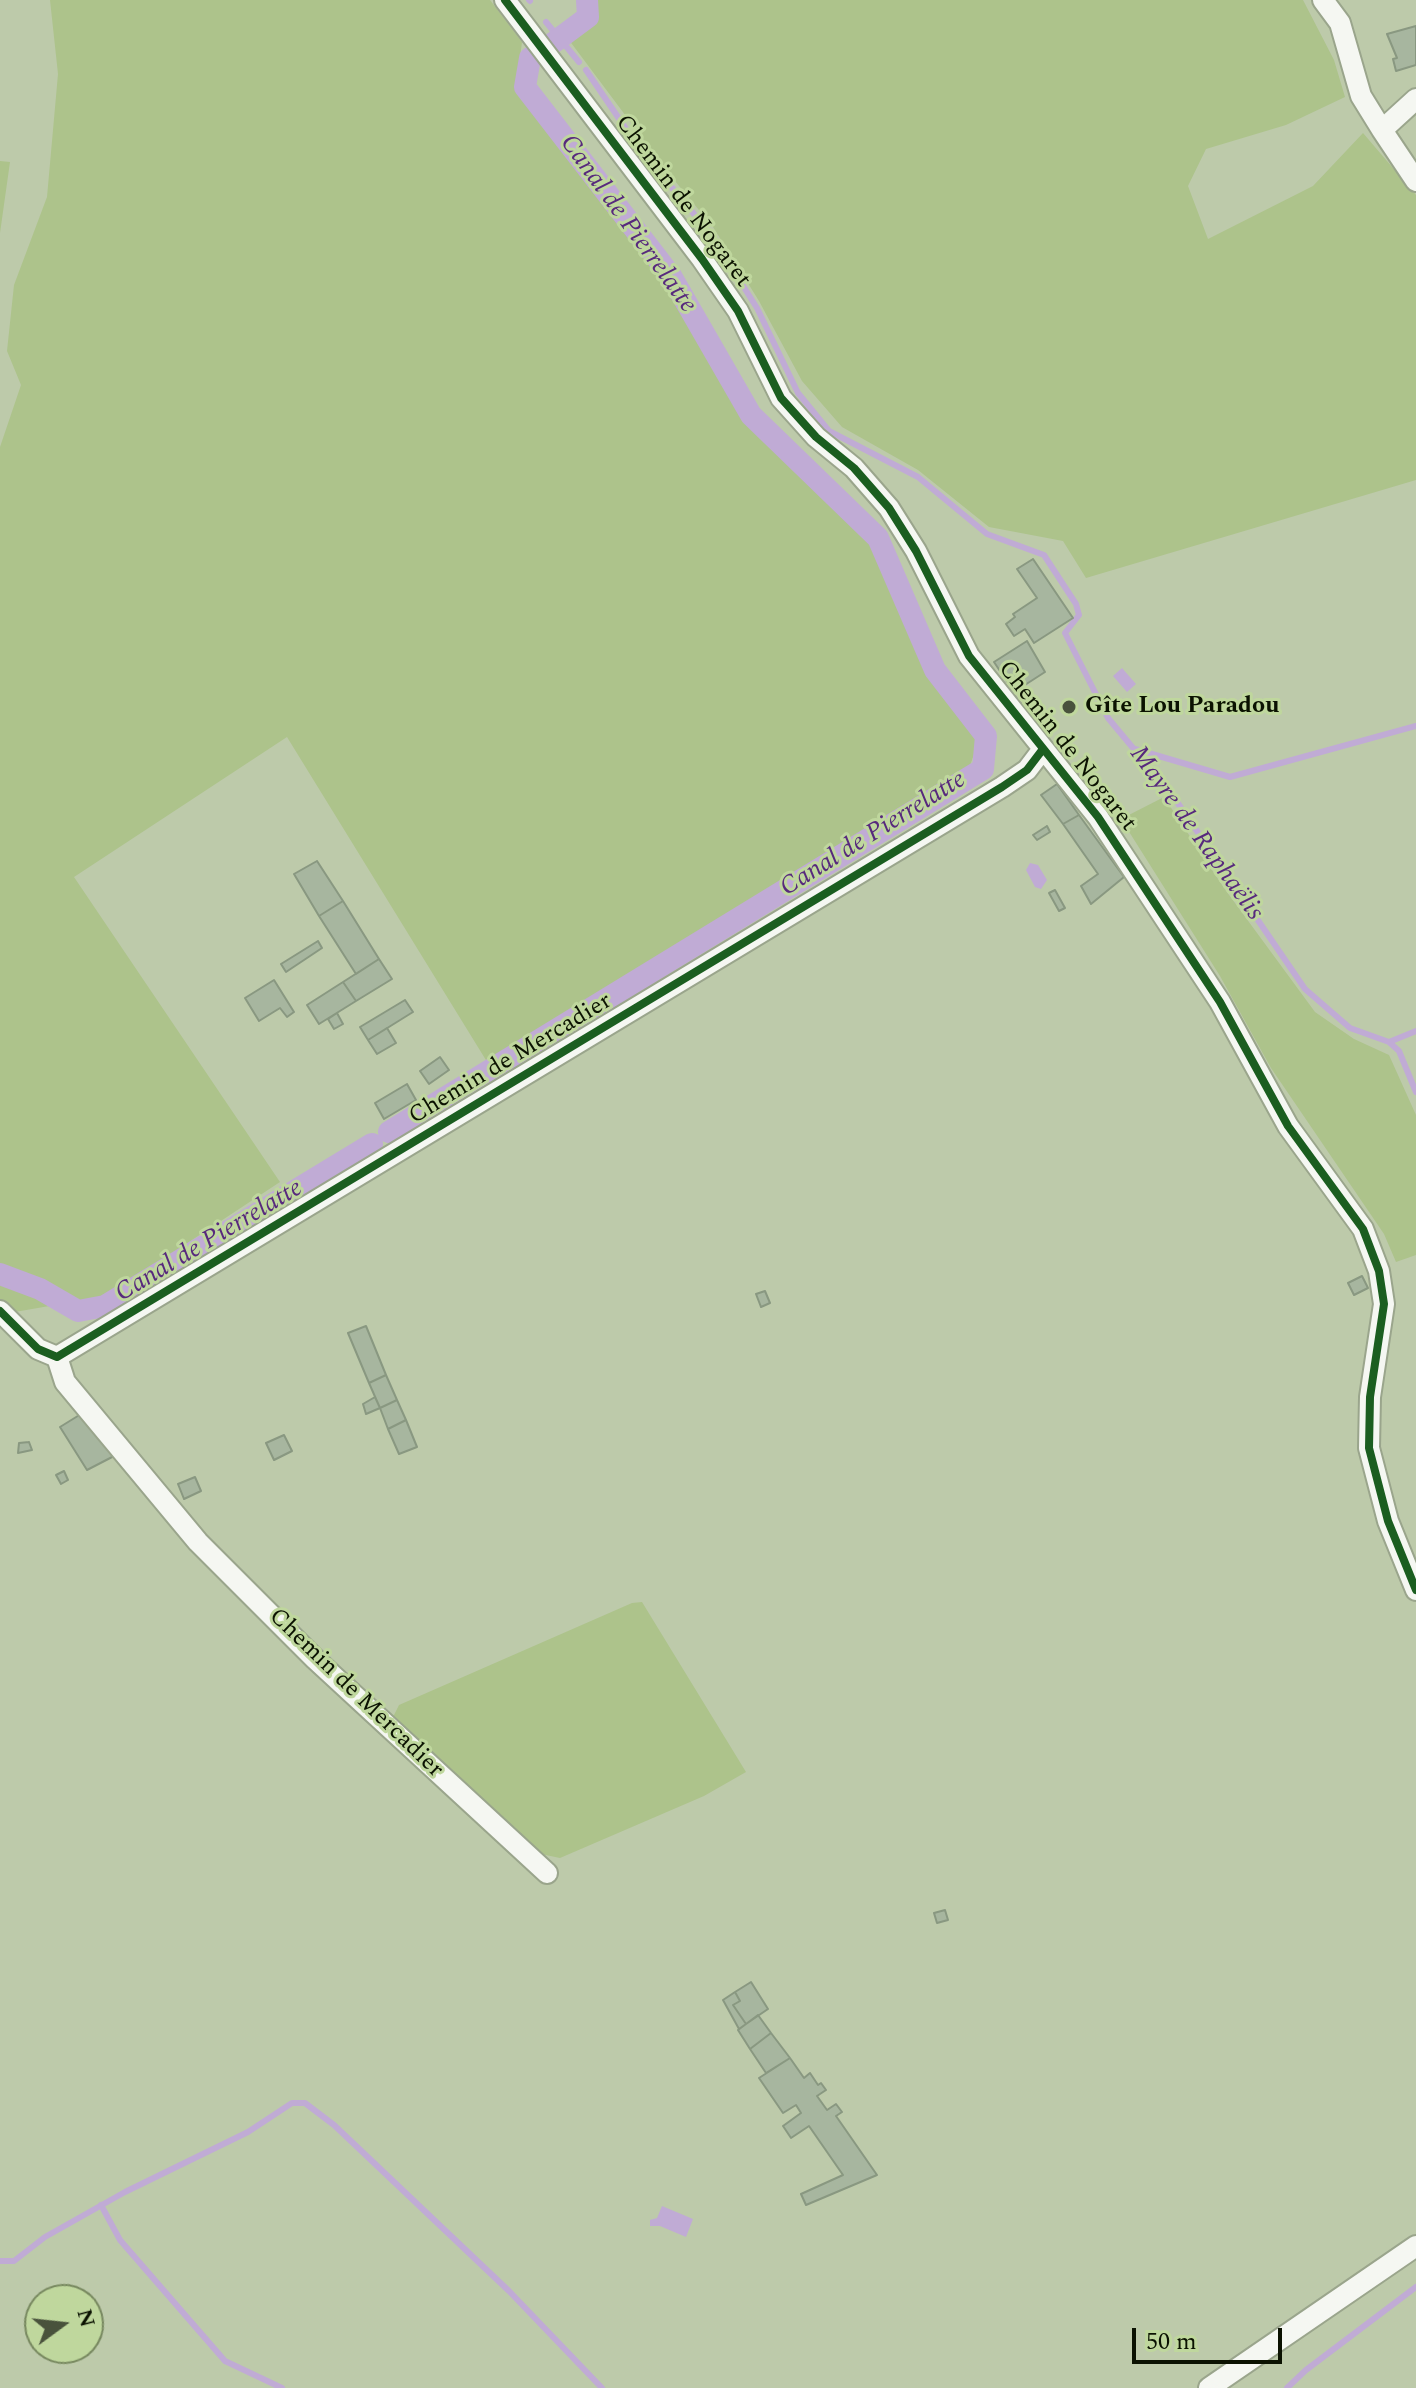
<!DOCTYPE html>
<meta charset="utf-8">
<style>
body{margin:0}
#map{position:relative;width:1416px;height:2388px;overflow:hidden;background:#bdcaaa;font-family:Spectral,serif}
canvas{display:block}
.north{position:absolute;left:24px;top:2284px;width:80px;height:80px;box-sizing:border-box;background:#bfd79d;border:2px solid #77885f;border-radius:50%;rotate:75deg;font-size:22px;font-weight:700;line-height:32px;text-align:center;color:#0b1201}
.north::after{content:'';display:block;margin:auto;width:28px;height:36px;background:#49523c;clip-path:polygon(50% 0,100% 100%,50% 72%,0 100%)}
.scale{position:absolute;left:1132px;top:2328px;width:150px;height:36px;box-sizing:border-box;border:4px solid #0b1201;border-top:0;padding-left:10px;font-size:24px;line-height:28px;white-space:nowrap;color:#0b1201;-webkit-text-stroke:6px #bfd79d;paint-order:stroke}
</style>
<div id="map">
<canvas width="1416" height="2388"></canvas>
<div class="north">N</div>
<div class="scale">50 m</div>
</div>
<script>
const ctx = document.querySelector('canvas').getContext('2d');
ctx.lineJoin = 'round';
function fillPath(path, color) {
  ctx.fillStyle = color;
  ctx.fill(path, 'evenodd');
}
function toPath(rows) {
  const path = new Path2D();
  for (const r of rows) {
    path.moveTo(r[0], r[1]);
    for (let i = 2; i < r.length; i += 2) path.lineTo(r[i], r[i + 1]);
  }
  return path;
}
function stroke(path, color, width, dash) {
  ctx.strokeStyle = color;
  ctx.lineWidth = width;
  ctx.lineCap = dash ? 'butt' : 'round';
  ctx.setLineDash(dash || []);
  ctx.stroke(path);
}
function label(font, color, halo, rows, align = 'center') {
  ctx.font = font + ' Spectral,serif';
  ctx.lineWidth = 6;
  ctx.setLineDash([]);
  ctx.textBaseline = 'middle';
  ctx.strokeStyle = halo;
  ctx.fillStyle = color;
  for (const [text, x, y, turn = 0] of rows) {
    ctx.save();
    ctx.translate(x, y);
    ctx.rotate((+turn || 0) * Math.PI / 180);
    ctx.textAlign = isNaN(turn) ? turn : align;
    if (halo) ctx.strokeText(text, 0, 0);
    ctx.fillText(text, 0, 0);
    ctx.restore();
  }
}
fillPath(toPath([
 [50,0,490,0,522,42,516,88,669,282,748,421,869,539,927,676,979,739,970,766,489,1065,287,737,74,877,280,1182,107,1296,9,1313,0,1300,0,447,21,385,7,351,14,285,47,197,58,74],
 [595,0,1303,0,1334,60,1345,97,1286,125,1206,149,1188,186,1208,239,1313,186,1363,133,1416,195,1416,480,1086,578,1063,541,989,527,918,470,842,427,802,381,759,301,713,227,670,175,569,40,596,23],
 [0,161,10,162,0,233],
 [1164,797,1224,888,1315,1012,1354,1039,1389,1055,1416,1115,1416,1255,1396,1262,1384,1234,1271,1068,1220,976,1121,819],
 [642,1602,746,1772,704,1796,560,1858,541,1854,393,1717,399,1705,632,1603]
]), '#adc38b');
fillPath(toPath([
 [1122,668,1136,684,1127,692,1113,676],
 [1030,863,1038,865,1047,880,1041,889,1035,887,1026,870],
 [662,2206,693,2219,686,2237,660,2226,650,2226,650,2220,657,2218]
]), '#c0abd5');
stroke(toPath([
 [529,0,530,1],
 [546,22,579,62],
 [586,70,639,148,709,232,757,308,798,393,829,431,918,477,987,534,1044,555,1076,604,1079,615,1065,633,1108,718,1173,796,1305,989,1350,1028,1389,1042,1399,1051,1416,1092],
 [1135,749,1230,777,1416,726],
 [1389,1042,1416,1031],
 [101,2205,120,2240,225,2361,282,2388],
 [0,2261,14,2261,45,2237,125,2192,248,2132,292,2103,305,2103,334,2125,509,2291,602,2388],
 [1287,2388,1306,2370,1416,2287]
]), '#c0abd5', 6);
stroke(toPath([
 [549,46,588,17,587,0],
 [389,1132,983,769,986,736,935,670,878,538,751,415,671,276,525,87,530,58,536,54],
 [0,1274,40,1289,78,1311,105,1306,372,1144]
]), '#c0abd5', 22);
const building = toPath([
 [1416,26,1416,65,1396,71,1393,59,1397,58,1387,34,1416,26],
 [1033,559,1073,618,1034,643,1025,629,1014,636,1006,624,1015,617,1013,614,1037,598,1017,569,1033,559],
 [1027,641,1045,672,1014,692,994,662,1027,641],
 [1057,784,1079,815,1063,824,1041,795,1057,784],
 [1079,815,1124,877,1091,904,1081,886,1098,874,1063,824,1079,815],
 [1047,826,1050,832,1037,840,1033,835,1047,826],
 [317,861,343,901,319,916,294,874,317,861],
 [1055,890,1065,908,1059,911,1049,893,1055,890],
 [343,901,379,959,356,974,319,916,343,901],
 [318,941,322,948,286,972,281,964,318,941],
 [379,959,392,979,356,1001,343,982,379,959],
 [274,980,294,1012,287,1017,280,1008,259,1021,245,998,274,980],
 [343,982,356,1001,319,1024,307,1005,343,982],
 [405,1000,413,1012,368,1040,360,1027,405,1000],
 [337,1013,343,1024,334,1029,328,1019,337,1013],
 [387,1028,396,1043,377,1054,368,1040,387,1028],
 [440,1057,449,1070,429,1084,420,1071,440,1057],
 [407,1084,416,1100,384,1119,375,1103,407,1084],
 [1362,1276,1368,1288,1354,1295,1348,1283,1362,1276],
 [765,1291,770,1303,761,1307,756,1294,765,1291],
 [366,1326,386,1375,369,1383,348,1333,366,1326],
 [386,1375,397,1400,380,1408,369,1383,386,1375],
 [375,1397,380,1408,366,1414,363,1404,375,1397],
 [397,1400,406,1420,388,1429,380,1408,397,1400],
 [81,1414,116,1455,87,1470,60,1427,81,1414],
 [406,1420,417,1447,399,1454,388,1429,406,1420],
 [284,1435,292,1451,274,1460,266,1443,284,1435],
 [29,1442,32,1450,18,1453,19,1443,29,1442],
 [64,1471,68,1480,61,1484,56,1475,64,1471],
 [195,1477,201,1491,184,1499,178,1484,195,1477],
 [945,1910,948,1920,937,1923,934,1913,945,1910],
 [751,1982,768,2009,746,2024,733,2005,740,2001,735,1992,751,1982],
 [735,1992,740,2001,733,2005,746,2024,739,2029,723,2000,735,1992],
 [758,2015,771,2033,750,2049,738,2030,758,2015],
 [771,2033,790,2058,766,2073,750,2049,771,2033],
 [790,2058,804,2078,810,2073,818,2085,821,2083,826,2090,817,2096,827,2110,836,2104,842,2112,836,2116,877,2175,806,2205,801,2194,843,2175,809,2126,791,2138,783,2126,801,2113,796,2105,783,2113,759,2078,790,2058]
]);
fillPath(building, '#a7b69f');
stroke(building, '#899881', 2);
const minor = toPath([
 [505,0,702,259,738,311,781,398,816,437,854,468,889,508,916,551,969,656,1098,817,1220,1002,1288,1126,1363,1229,1379,1271,1384,1304,1370,1397,1369,1448,1388,1521,1416,1590],
 [1323,0,1340,23,1361,96,1382,130,1416,99],
 [1382,130,1416,181],
 [0,1311,38,1349,57,1357,1002,787,1027,770,1043,749],
 [57,1357,65,1382,198,1542,315,1659,547,1873],
 [1209,2388,1416,2246]
]);
stroke(minor, '#9aa58c', 24);
stroke(minor, '#f5f7f2', 20);
stroke(toPath([
 [505,0,702,259,738,311,781,398,816,437,854,468,889,508,916,551,969,656,1098,817,1220,1002,1288,1126,1363,1229,1379,1271,1384,1304,1370,1397,1369,1448,1388,1521,1416,1590],
 [0,1311,38,1349,57,1357,1002,787,1027,770,1043,749]
]), '#1b5e20', 8);
for (const [x, y, r, color] of [
 [1069,707,8,"#49523c"]
]) {
  const dot = new Path2D();
  dot.arc(x, y, r, 0, 2 * Math.PI);
  ctx.fillStyle = color;
  ctx.fill(dot);
  stroke(dot, '#bfd79d', 3);
}
label('24px', '#0b1201', '#bfd79d', [
 ["Chemin de Nogaret",682,202,53],
 ["Chemin de Nogaret",1066,747,52],
 ["Chemin de Mercadier",511,1060,-31],
 ["Chemin de Mercadier",355,1694,44]
]);
label('bold 24px', '#0b1201', '#bfd79d', [
 ["Gîte Lou Paradou",1085,707]
], 'left');
label('italic 26px', '#57297d', '#bfd79d', [
 ["Canal de Pierrelatte",627,225,54],
 ["Mayre de Raphaëlis",1195,834,54],
 ["Canal de Pierrelatte",874,835,-32],
 ["Canal de Pierrelatte",210,1242,-31]
]);
</script>
